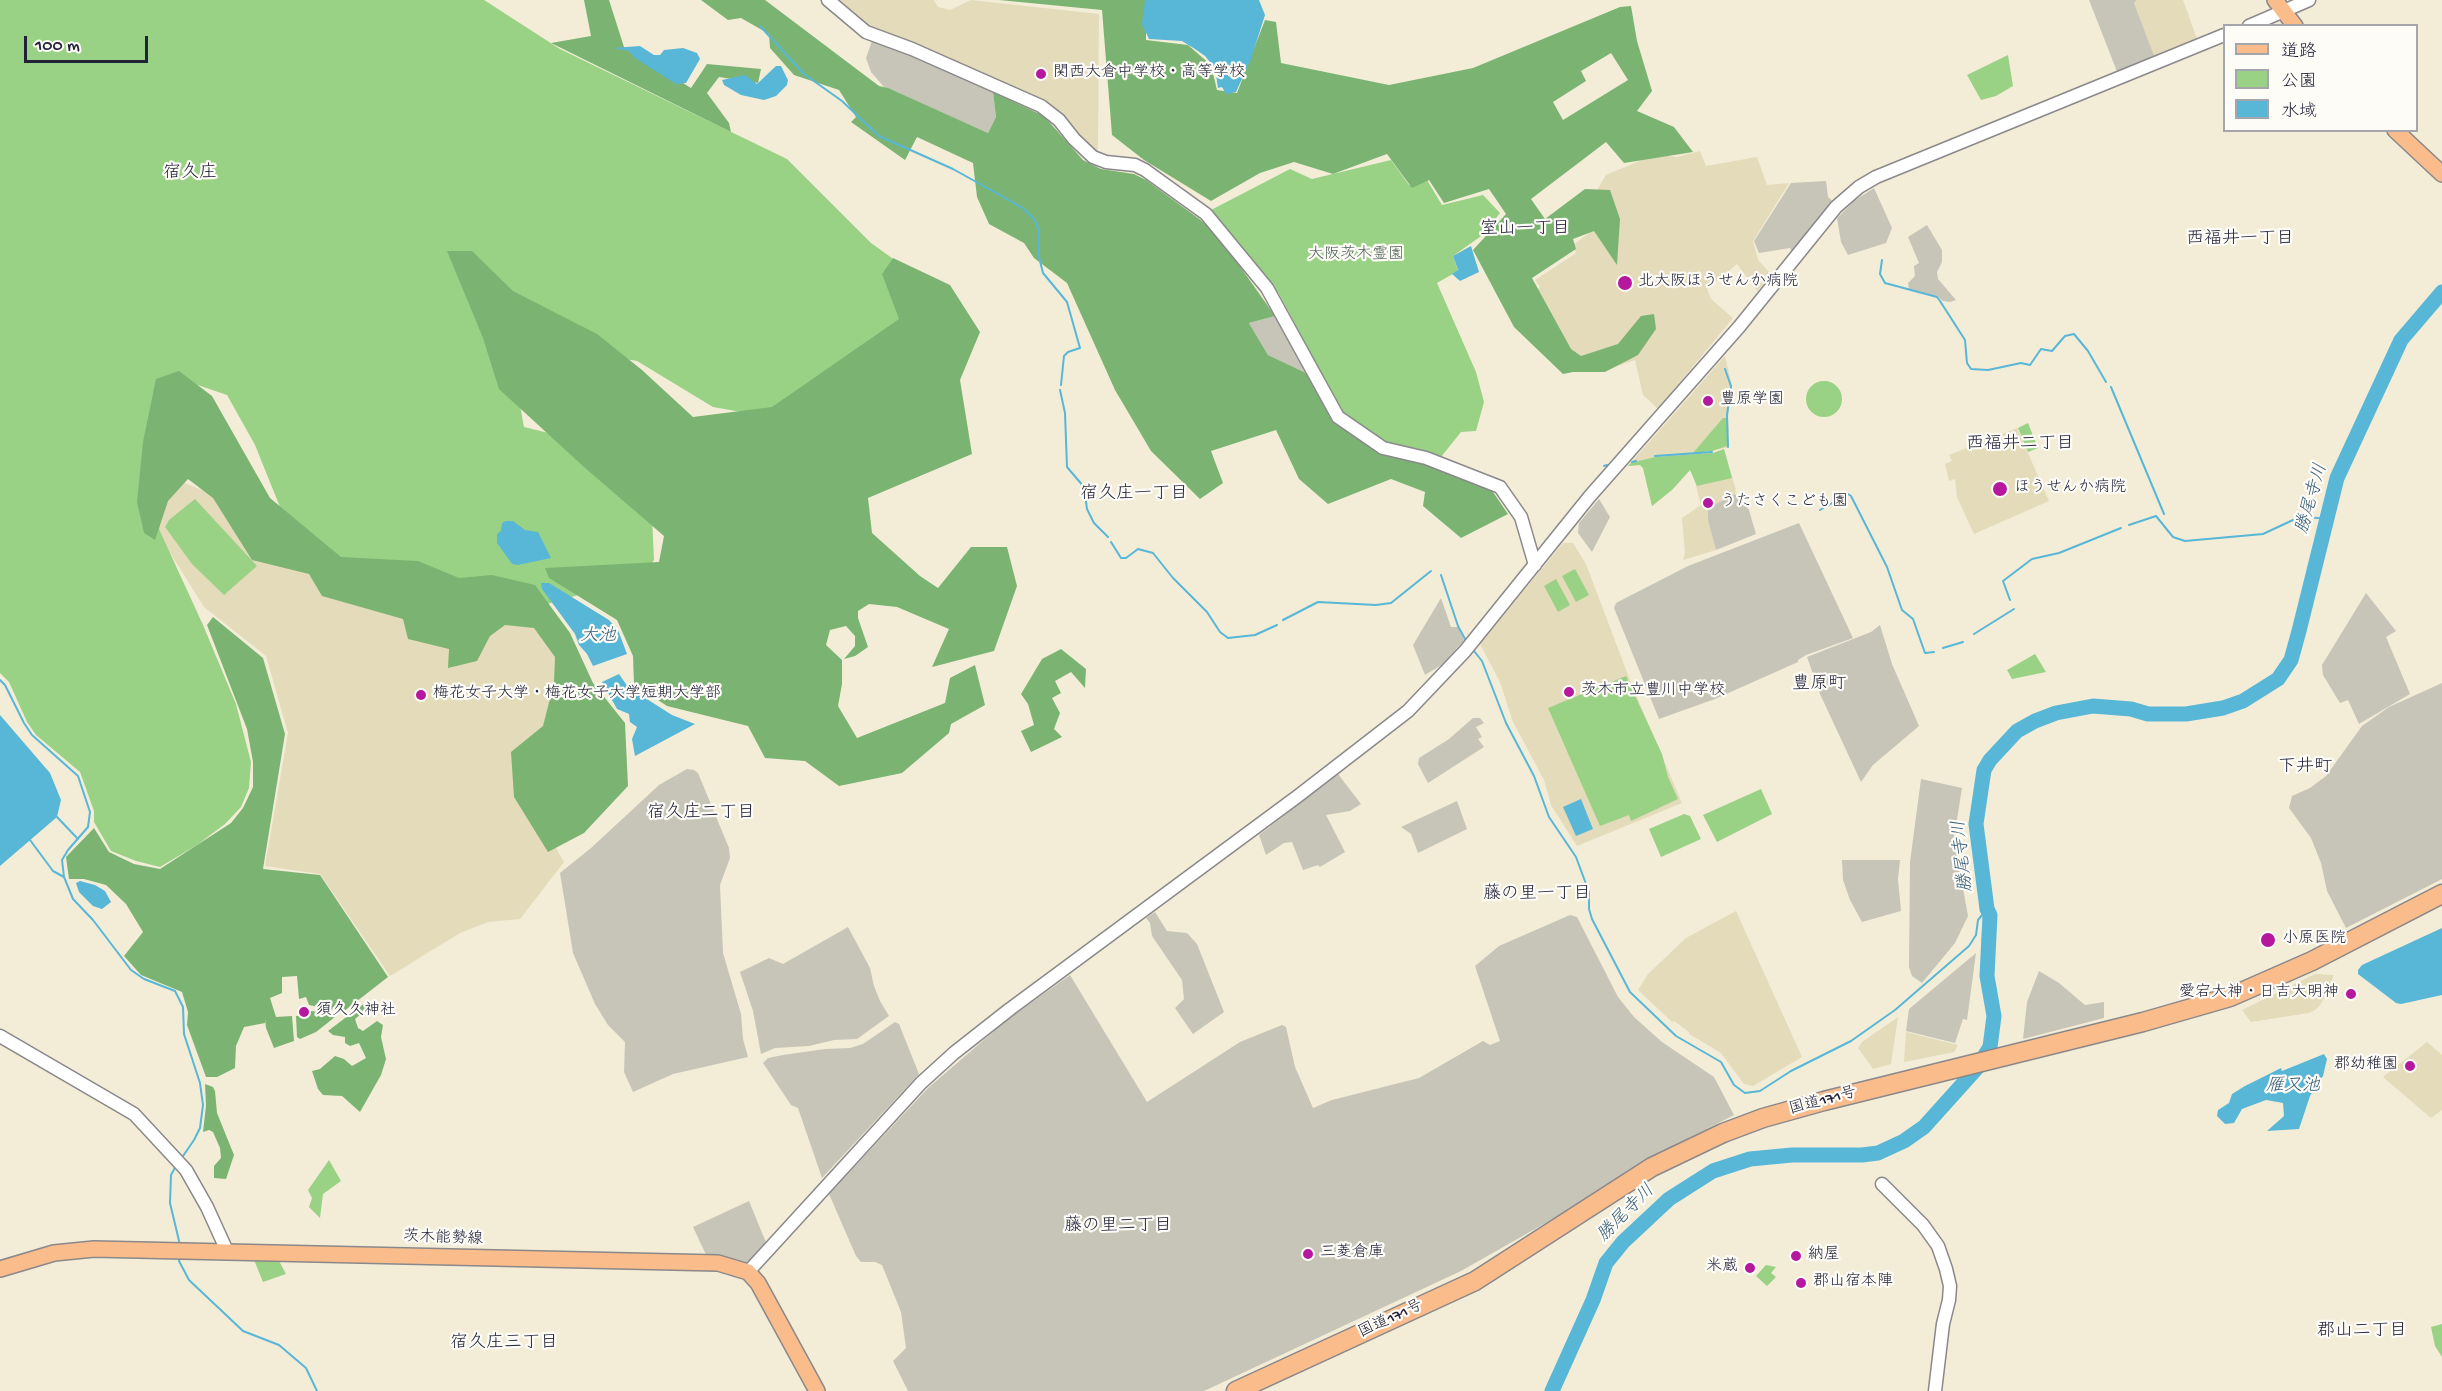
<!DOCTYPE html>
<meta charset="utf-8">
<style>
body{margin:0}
#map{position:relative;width:2442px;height:1391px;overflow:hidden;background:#f3edd8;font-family:"Gochi Hand","Klee One",sans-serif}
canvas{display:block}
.legend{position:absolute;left:2223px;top:24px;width:195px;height:108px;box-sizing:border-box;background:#fdfcf7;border:2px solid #a5a5ac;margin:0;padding:8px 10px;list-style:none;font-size:18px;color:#22223b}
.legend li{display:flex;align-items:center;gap:12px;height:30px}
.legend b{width:30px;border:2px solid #a5a5ac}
.scale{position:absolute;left:24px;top:36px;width:124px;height:27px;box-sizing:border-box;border:3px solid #22223b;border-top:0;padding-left:8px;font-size:18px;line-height:21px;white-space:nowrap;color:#22223b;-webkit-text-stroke:4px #fdfcf7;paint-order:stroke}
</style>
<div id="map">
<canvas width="2442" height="1391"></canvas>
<ul class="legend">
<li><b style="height:8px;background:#fabc8b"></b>道路</li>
<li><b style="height:16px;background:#9ad285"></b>公園</li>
<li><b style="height:16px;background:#58b7d7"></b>水域</li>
</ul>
<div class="scale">100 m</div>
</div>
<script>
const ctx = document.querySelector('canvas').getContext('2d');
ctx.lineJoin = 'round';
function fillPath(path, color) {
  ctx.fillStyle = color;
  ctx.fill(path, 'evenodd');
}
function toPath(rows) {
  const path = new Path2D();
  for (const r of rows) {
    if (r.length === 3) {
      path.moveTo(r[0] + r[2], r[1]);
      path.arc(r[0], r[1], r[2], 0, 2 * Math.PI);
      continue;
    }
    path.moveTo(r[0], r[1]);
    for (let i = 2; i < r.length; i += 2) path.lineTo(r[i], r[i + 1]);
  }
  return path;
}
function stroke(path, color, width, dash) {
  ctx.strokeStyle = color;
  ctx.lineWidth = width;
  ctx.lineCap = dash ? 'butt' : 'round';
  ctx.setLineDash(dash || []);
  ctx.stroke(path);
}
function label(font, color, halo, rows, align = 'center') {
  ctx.font = font + ' "Gochi Hand","Klee One",sans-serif';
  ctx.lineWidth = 4.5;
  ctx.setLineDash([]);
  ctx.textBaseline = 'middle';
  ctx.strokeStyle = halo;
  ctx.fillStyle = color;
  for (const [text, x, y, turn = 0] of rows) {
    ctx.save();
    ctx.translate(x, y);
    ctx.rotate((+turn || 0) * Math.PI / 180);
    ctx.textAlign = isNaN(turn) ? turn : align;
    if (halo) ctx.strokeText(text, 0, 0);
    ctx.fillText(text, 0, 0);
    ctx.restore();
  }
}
fillPath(toPath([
 [836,0,934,0,938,7,950,10,971,0,1099,14,1098,154,1090,149,1054,107,936,52,873,29],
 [2137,0,2183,0,2197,39,2155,58,2134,3],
 [1700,151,1706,166,1757,157,1767,185,1789,183,1753,241,1758,260,1772,275,1757,291,1737,264,1707,289,1711,299,1733,318,1658,409,1643,395,1635,360,1609,369,1573,371,1531,295,1540,287,1535,280,1576,253,1573,245,1588,234,1598,188,1606,175,1656,154,1677,157],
 [1725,356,1732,386,1728,417,1729,447,1712,451,1656,456,1713,453,1724,449,1736,490,1735,494,1708,508,1708,519,1716,550,1683,560,1685,553,1682,518,1701,505,1692,471,1690,470,1672,490,1652,506,1643,468,1640,465,1628,466],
 [2017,428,2049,501,1974,534,1957,497,1955,479,1949,481,1945,464,1952,461,1949,455],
 [182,482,527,618,560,657,568,737,520,786,564,862,520,919,488,922,460,933,390,976,320,874,265,866,288,733,266,656,204,607,147,516],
 [1563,543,1573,543,1586,564,1631,683,1682,803,1577,846,1551,805,1544,780,1513,722,1500,682,1480,644],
 [1736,911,1802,1057,1753,1086,1744,1084,1721,1053,1689,1034,1689,1032,1674,1021,1672,1022,1638,990,1648,974,1686,938],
 [2315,974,2334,975,2321,1004,2315,1010,2309,1013,2251,1022,2242,1010],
 [1898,1017,1891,1064,1873,1069,1858,1048,1862,1042],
 [1906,1032,1958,1045,1954,1052,1904,1062],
 [2427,1042,2442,1055,2442,1110,2431,1118,2383,1077]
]), '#e3dbba');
fillPath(toPath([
 [2089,0,2137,0,2134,3,2155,58,2118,74],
 [872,41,888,45,993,92,996,117,988,133,884,87,871,72,866,58],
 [1826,181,1828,197,1835,203,1792,253,1790,248,1759,253,1754,241,1791,183],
 [1874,188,1892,228,1886,243,1848,255,1841,242,1837,218,1854,201],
 [1927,225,1942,250,1942,262,1937,272,1938,279,1956,300,1950,302,1943,301,1937,296,1909,290,1908,283,1915,276,1914,266,1919,263,1908,237],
 [1275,316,1306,373,1268,355,1249,323],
 [1735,494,1749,510,1756,534,1716,550,1708,520,1708,508],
 [1599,499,1610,517,1592,552,1578,533,1579,523],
 [1799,523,1853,638,1806,655,1798,660,1798,662,1715,699,1659,719,1614,608,1616,603,1688,566],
 [2366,593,2396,631,2386,637,2410,694,2359,724,2348,700,2340,703,2323,675,2322,665],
 [1441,598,1451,627,1458,627,1464,640,1443,664,1425,675,1413,645],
 [1880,625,1892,664,1919,726,1873,765,1861,782,1820,694,1807,657,1871,632],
 [2442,683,2442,879,2346,928,2327,891,2321,863,2311,838,2289,808,2292,796,2310,788,2326,776,2362,726,2389,707],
 [1473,718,1480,718,1484,723,1476,727,1482,737,1478,739,1484,747,1428,783,1418,764,1419,758,1449,739],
 [687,769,694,770,698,773,729,848,730,858,720,885,723,953,741,1014,743,1039,748,1057,673,1074,633,1092,624,1072,625,1042,608,1025,595,1004,573,953,560,873,591,848,659,785],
 [1338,774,1361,804,1350,811,1326,815,1345,852,1320,867,1318,865,1303,870,1292,842,1284,843,1266,855,1259,835],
 [1921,779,1962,788,1954,838,1968,916,1955,943,1922,983,1912,976,1909,967,1910,862],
 [1457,801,1467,829,1418,853,1411,834,1401,827],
 [1842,860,1900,860,1898,879,1901,911,1862,922,1850,900,1843,880],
 [1155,912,1167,931,1187,933,1197,944,1224,1012,1193,1034,1175,1008,1184,999,1182,980,1152,936,1150,923,1146,918],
 [1570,915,1577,917,1618,997,1634,1017,1662,1042,1714,1077,1734,1115,1651,1158,1579,1204,1461,1271,1204,1391,908,1391,893,1361,906,1348,901,1312,882,1265,875,1262,861,1262,856,1256,829,1194,928,1088,1007,1020,1070,975,1147,1102,1240,1042,1282,1025,1286,1027,1295,1067,1313,1108,1332,1100,1419,1078,1483,1041,1490,1045,1500,1041,1475,966,1499,946],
 [848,927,870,968,874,986,880,1001,889,1016,857,1039,834,1040,809,1046,775,1048,761,1054,753,1011,740,972,769,958,783,964],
 [1976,953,1967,1020,1963,1019,1955,1043,1906,1031,1909,1009],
 [2039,971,2059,983,2085,1005,2104,1002,2104,1018,2023,1039,2027,1002],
 [895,1022,899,1024,919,1074,822,1178,798,1108,791,1105,763,1063,768,1058,783,1055,825,1049,850,1048,863,1044],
 [749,1201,767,1245,744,1266,708,1259,693,1227]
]), '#c6c5b8');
fillPath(toPath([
 [0,0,484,0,560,49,787,159,871,243,959,306,764,416,713,407,637,361,591,353,514,373,524,427,581,441,652,516,654,560,643,576,527,610,336,565,303,537,280,507,255,445,227,395,180,379,159,529,203,625,236,704,251,762,249,788,241,807,225,824,197,845,160,867,136,861,111,851,94,822,94,811,80,772,36,735,27,722,9,682,0,673],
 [2008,55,2013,86,1996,96,1981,100,1967,75],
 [1391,160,1409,185,1427,180,1442,205,1483,195,1500,213,1484,234,1453,256,1458,271,1437,283,1476,372,1484,402,1476,431,1461,432,1441,457,1384,443,1341,410,1279,294,1211,210,1290,169,1312,179],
 [1824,399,18],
 [1723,418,1727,418,1727,446,1712,451,1693,453],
 [2028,423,2038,448,2028,452,2018,428],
 [1724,449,1732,478,1697,486,1690,470,1672,490,1652,506,1643,468,1640,465,1628,466,1631,463,1655,457,1713,453],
 [195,499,257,566,224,595,192,564,165,527,169,520],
 [1575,569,1589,595,1576,602,1562,576],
 [1556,579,1570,605,1558,612,1544,586],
 [2035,654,2046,672,2012,679,2007,670],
 [1626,676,1662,754,1668,777,1678,799,1631,821,1629,815,1600,826,1548,708],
 [1761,789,1772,814,1717,842,1703,815],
 [1684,814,1690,816,1701,839,1661,857,1649,829],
 [329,1160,341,1181,323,1194,320,1218,309,1207,312,1198,308,1190],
 [277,1257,286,1274,263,1282,254,1260],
 [1766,1265,1776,1267,1771,1273,1776,1277,1767,1286,1756,1276],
 [2442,1324,2442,1357,2435,1346,2431,1327]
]), '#9ad285');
fillPath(toPath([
 [584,0,609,0,624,47,691,88,707,64,761,69,758,83,719,77,707,93,729,123,731,132,551,43,591,36],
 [701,0,765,0,879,86,888,88,988,133,996,117,993,92,1044,116,1083,160,1101,169,1134,174,1146,180,1202,221,1222,241,1275,316,1249,323,1268,355,1306,373,1331,416,1382,453,1443,466,1491,489,1508,514,1461,538,1423,506,1425,492,1391,479,1328,504,1299,479,1276,430,1211,451,1223,483,1200,499,1151,451,1115,390,1067,283,1034,258,1024,243,989,224,977,197,973,163,917,137,905,160,851,122,856,117,839,90,794,75,770,48,769,34,741,18,728,20],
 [999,0,1146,0,1146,40,1188,45,1211,65,1217,90,1237,93,1265,20,1276,22,1281,63,1389,85,1473,68,1620,7,1631,6,1637,41,1652,91,1637,111,1674,127,1693,152,1624,163,1606,142,1531,199,1545,219,1585,189,1610,190,1620,219,1617,265,1594,231,1573,239,1576,249,1532,278,1571,349,1581,356,1618,344,1641,316,1654,314,1656,329,1638,355,1605,372,1573,372,1563,374,1514,327,1473,250,1506,214,1489,189,1444,203,1429,180,1412,188,1387,154,1333,174,1294,162,1260,173,1211,201,1144,160,1112,135,1102,10],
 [1611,53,1628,80,1563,120,1553,102,1586,81,1581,71],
 [447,251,472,251,513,291,597,334,642,370,693,417,772,407,899,319,882,274,893,258,950,285,980,332,960,380,972,454,868,498,872,533,920,576,938,588,971,547,1007,547,1017,586,994,651,932,667,949,629,897,607,869,604,858,611,858,618,868,647,855,656,844,659,855,646,855,636,846,626,830,630,826,645,842,660,842,684,838,706,857,738,945,703,950,678,975,665,985,705,951,724,949,733,902,773,839,786,805,761,765,758,748,726,667,706,634,684,633,656,617,620,549,578,545,568,659,562,664,536,584,467,499,389,483,338],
 [179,371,212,396,270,498,341,557,418,561,459,578,492,575,535,585,570,633,593,683,625,723,628,786,584,833,548,852,514,797,511,752,543,726,554,683,555,657,534,628,505,625,490,636,477,661,448,668,449,649,408,639,403,619,322,596,309,574,252,560,213,498,188,479,168,501,155,540,144,533,137,502,143,442,156,379],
 [213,617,263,658,285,734,263,869,320,875,388,977,343,1012,309,1005,306,997,299,999,297,976,282,977,282,993,270,998,276,1017,292,1016,294,1041,274,1048,266,1028,265,1019,265,1023,244,1027,236,1046,235,1068,217,1077,206,1077,187,1025,188,1012,182,992,141,975,124,956,143,932,126,904,106,885,84,879,69,879,66,857,94,828,109,852,134,864,160,869,231,823,243,808,253,787,253,762,247,729,207,625],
 [1061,649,1086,669,1085,688,1071,672,1055,681,1061,693,1052,698,1060,713,1054,729,1062,737,1031,752,1021,731,1034,725,1028,704,1021,694,1042,659],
 [366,1002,368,1008,355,1019,358,1028,363,1031,377,1021,383,1025,381,1037,386,1059,381,1075,360,1112,342,1096,323,1095,318,1089,312,1071,320,1069,335,1056,344,1059,352,1066,366,1058,359,1043,350,1046,345,1043,345,1037,333,1035,328,1031],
 [310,1011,329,1013,335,1017,316,1032,300,1039,297,1037,296,1016,306,1015],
 [205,1084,213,1087,215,1091,217,1113,234,1155,226,1179,214,1178,214,1166,221,1158,220,1148,213,1132,209,1130,203,1132,206,1106]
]), '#7bb472');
fillPath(toPath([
 [1145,0,1259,0,1265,15,1251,59,1236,92,1226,94,1222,87,1218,88,1215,68,1205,56,1195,49,1182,41,1149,39,1142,24],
 [640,46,654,55,660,55,664,50,683,48,697,53,700,59,686,83,676,84,635,58,629,51,613,48],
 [776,66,781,66,788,80,787,85,776,96,764,100,741,95,724,85,722,80,745,75,757,84],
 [1471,246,1479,272,1460,281,1452,274,1458,270,1453,256],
 [506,521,513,521,525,530,538,532,551,558,518,565,512,564,497,543,497,534,501,531,502,523],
 [541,583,549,583,609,620,618,630,627,654,593,666,587,654,579,645,575,634,542,589],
 [619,674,628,687,672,715,695,724,635,756,632,739,637,727,630,722,629,714,617,709,602,682],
 [0,715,50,773,61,800,57,817,0,866],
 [1581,799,1593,829,1576,836,1563,807],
 [80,881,95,885,105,891,111,902,102,909,93,906,79,892,76,883],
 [2442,928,2442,995,2401,1004,2396,1003,2358,974,2358,970,2362,965],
 [2324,1054,2327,1059,2323,1076,2310,1096,2299,1129,2267,1131,2284,1116,2283,1103,2266,1100,2242,1109,2234,1123,2225,1124,2217,1116,2218,1110,2229,1103,2232,1094,2245,1086,2281,1068,2282,1071]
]), '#58b7d7');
stroke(toPath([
 [760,26,804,74,842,101,879,136,953,169,1023,208,1034,219,1039,230,1039,257,1043,273,1067,302,1080,348,1068,352,1064,356,1061,385],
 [1882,260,1880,274,1885,283,1937,297,1940,301,1965,340,1967,363,1971,369,1988,370,2021,363,2030,365,2041,349,2052,351,2065,336,2074,334,2088,351,2106,382],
 [1725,369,1731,386,1727,415,1728,447],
 [2111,387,2164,514],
 [1060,390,1065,413,1067,467,1084,487,1087,509,1094,523,1108,537],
 [1655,456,1712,452],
 [1632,462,1636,461],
 [1604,466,1607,465],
 [1820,510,1848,494,1851,496,1887,567,1902,610,1913,619,1925,653,1934,652],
 [2308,517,2327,519],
 [2129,525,2156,516,2173,537,2185,541,2263,534,2293,520],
 [1111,542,1121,558,1126,558,1138,549,1153,553,1173,578,1207,612,1220,632,1228,638,1255,635,1277,625],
 [1441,575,1458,626,1465,639],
 [2010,600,2003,581,2032,559,2059,553,2121,528],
 [1283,620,1318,602,1376,605,1391,603,1431,571],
 [1974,634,2014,609],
 [1943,648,1963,642],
 [1474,651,1482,661,1506,723,1534,776,1549,817,1576,857,1589,892,1589,909,1592,919,1630,992,1676,1036,1721,1062,1734,1085,1745,1093,1760,1091,1791,1071,1851,1041,1895,1010,1969,946,1976,935,1978,920,1987,909],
 [0,680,5,685,24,723,32,735,78,776,90,812,88,827,68,850,62,860,64,877,73,899,93,920,131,970,144,979,175,991,183,1007,184,1034,200,1083,203,1105,200,1128,194,1140,181,1159],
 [57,817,78,839],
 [30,840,53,871,64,877],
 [176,1166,171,1175,170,1203,180,1245],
 [180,1256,179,1261,189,1280,243,1331,279,1345,306,1368,317,1391]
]), '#58b7d7', 2);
stroke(toPath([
 [1552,1391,1593,1300,1606,1263,1623,1242,1669,1199,1713,1171,1750,1159,1792,1155,1862,1155,1878,1153,1904,1141,1924,1127,1977,1068,1990,1047,1994,1016,1987,976,1990,915,1987,909,1976,824,1984,770,1990,760,2017,731,2035,721,2056,713,2093,706,2131,709,2148,714,2186,714,2223,708,2243,701,2278,679,2291,660,2299,631,2337,478,2401,340,2442,292]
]), '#58b7d7', 15);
const minor = toPath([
 [828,0,866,32,912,49,1041,106,1059,120,1074,139,1093,157,1106,162,1135,165,1145,170,1206,214,1267,288,1338,417,1383,448,1426,458,1500,487,1521,517,1535,565],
 [2249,26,2309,0],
 [0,1036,134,1114,186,1170,207,1207,227,1251],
 [1882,1184,1923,1225,1938,1246,1946,1269,1950,1286,1949,1300,1943,1324,1935,1391],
 [748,1272,921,1083,954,1053,1010,1009,1298,796,1408,711,1465,651,1590,496,1739,327,1836,207,1859,187,1876,177,2224,35]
]);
const major = toPath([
 [2275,0,2295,26],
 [2395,130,2442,174],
 [0,1269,54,1253,94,1249,718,1263,748,1272,758,1283,817,1391]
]);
const highway = toPath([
 [1236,1391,1475,1281,1652,1167,1723,1133,1763,1118,1824,1101,2143,1022,2230,997,2312,961,2442,894]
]);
stroke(minor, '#8a888a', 15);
stroke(major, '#8a888a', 18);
stroke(highway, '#8a888a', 21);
stroke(minor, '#fff', 12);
stroke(major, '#fabc8b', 15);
stroke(highway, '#fabc8b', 18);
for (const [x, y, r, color] of [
 [1041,74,6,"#b5179e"],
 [1625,283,8,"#b5179e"],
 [1708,401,6,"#b5179e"],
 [2000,489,8,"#b5179e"],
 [1708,503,6,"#b5179e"],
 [1569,692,6,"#b5179e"],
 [421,695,6,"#b5179e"],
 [2268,940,8,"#b5179e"],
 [2351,994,6,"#b5179e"],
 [304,1012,6,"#b5179e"],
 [2410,1066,6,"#b5179e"],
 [1308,1254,6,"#b5179e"],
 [1796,1256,6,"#b5179e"],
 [1750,1268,6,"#b5179e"],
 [1801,1283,6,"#b5179e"]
]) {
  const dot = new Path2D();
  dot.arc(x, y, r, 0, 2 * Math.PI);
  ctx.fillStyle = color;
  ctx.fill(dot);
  stroke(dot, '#fdfcf7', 2);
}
label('16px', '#22223b', '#fdfcf7', [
 ["関西大倉中学校・高等学校",1053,74],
 ["北大阪ほうせんか病院",1638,283],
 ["豊原学園",1720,401],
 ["ほうせんか病院",2014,489],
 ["うたさくこども園",1720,503],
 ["茨木市立豊川中学校",1581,692],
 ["梅花女子大学・梅花女子大学短期大学部",433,695],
 ["小原医院",2282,940],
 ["愛宕大神・日吉大明神",2339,994,"right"],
 ["須久久神社",316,1012],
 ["郡幼稚園",2398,1066,"right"],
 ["三菱倉庫",1320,1254],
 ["納屋",1808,1256],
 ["米蔵",1738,1268,"right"],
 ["郡山宿本陣",1813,1283]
], 'left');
label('16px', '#4c6055', '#fdfcf7', [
 ["大阪茨木霊園",1356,256]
]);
label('16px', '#22223b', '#fdfcf7', [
 ["国道171号",1823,1102,-15],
 ["茨木能勢線",443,1239,2],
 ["国道171号",1391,1320,-25]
]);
label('18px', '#22223b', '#fdfcf7', [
 ["宿久庄",190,174],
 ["室山一丁目",1525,230],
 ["西福井一丁目",2240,240],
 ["西福井二丁目",2020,445],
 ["宿久庄一丁目",1134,495],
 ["豊原町",1819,685],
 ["下井町",2305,768],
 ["宿久庄二丁目",701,814],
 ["藤の里一丁目",1537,895],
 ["藤の里二丁目",1118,1227],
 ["郡山二丁目",2362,1332],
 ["宿久庄三丁目",504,1344]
]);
label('italic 18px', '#385e79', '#fdfcf7', [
 ["勝尾寺川",2313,499,-74],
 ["大池",598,637],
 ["勝尾寺川",1964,856,-96],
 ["雁又池",2293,1087],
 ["勝尾寺川",1627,1214,-45]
]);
</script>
